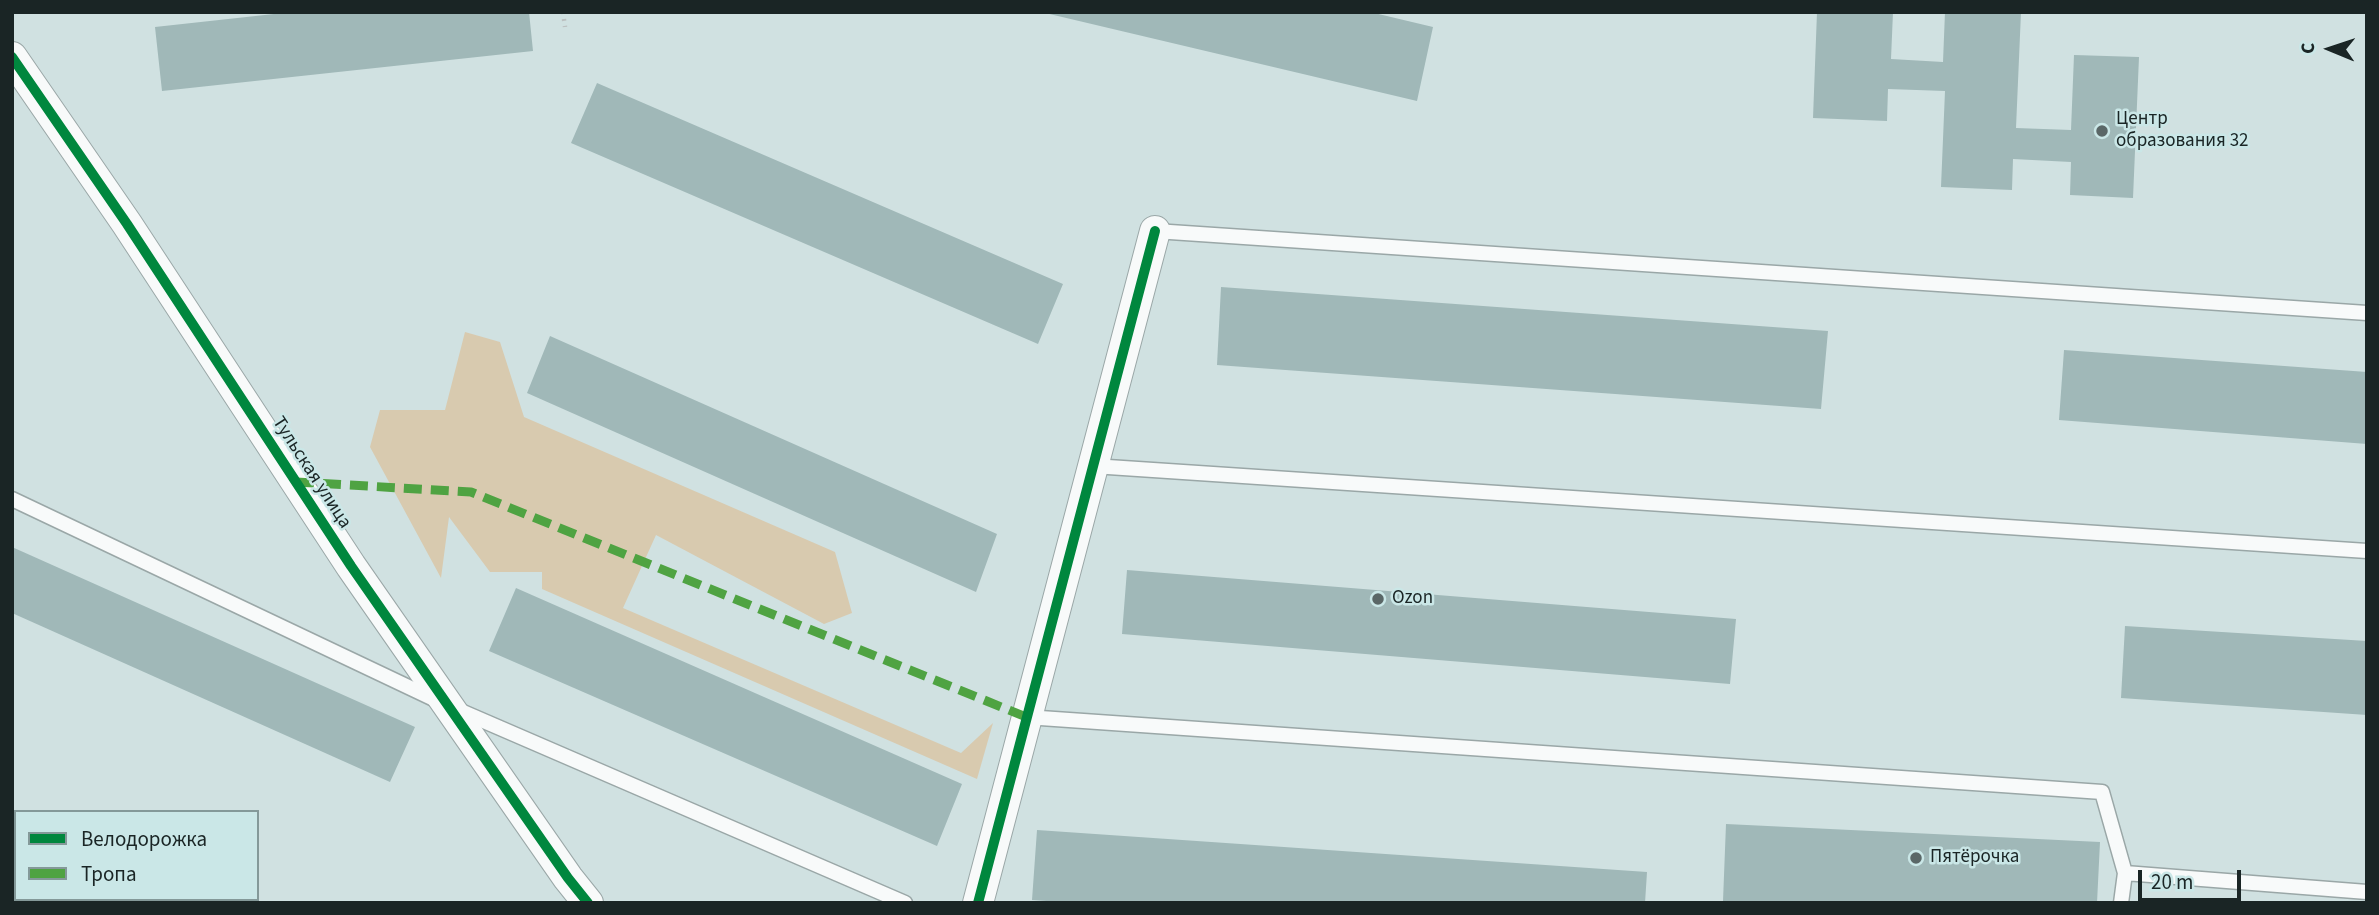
<!DOCTYPE html>
<meta charset="utf-8">
<style>
body{margin:0}
#map{position:relative;width:2379px;height:915px;overflow:hidden;background:#d0e1e1;font-family:"Source Sans 3",sans-serif}
canvas{display:block}
.frame{position:absolute;inset:0;border:14px solid #1a2525;pointer-events:none}
.legend{position:absolute;left:14px;top:810px;width:245px;height:91px;box-sizing:border-box;background:#cae7e7;border:2px solid #849999;margin:0;padding:9px 12px;list-style:none;font-size:21px;color:#1a2525}
.legend li{display:flex;align-items:center;gap:14px;height:35px}
.legend b{width:35px;border:2px solid #849999}
.north{position:absolute;left:2295px;top:14px;width:70px;height:70px;-webkit-text-stroke:5px #cae7e7;paint-order:stroke;rotate:272deg;font-size:19px;font-weight:700;line-height:28px;text-align:center;color:#1a2525}
.north::after{content:'';display:block;margin:auto;width:24px;height:32px;background:#1a2525;clip-path:polygon(50% 0,100% 100%,50% 72%,0 100%)}
.scale{position:absolute;left:2138px;top:870px;width:103px;height:32px;box-sizing:border-box;border:4px solid #1a2525;border-top:0;padding-left:9px;font-size:21px;line-height:24px;white-space:nowrap;color:#1a2525;-webkit-text-stroke:5px #cae7e7;paint-order:stroke}
</style>
<div id="map">
<canvas width="2379" height="915"></canvas>
<div class="frame"></div>
<ul class="legend">
<li><b style="height:9px;background:#00873e"></b>Велодорожка</li>
<li><b style="height:9px;background:#4fa342"></b>Тропа</li>
</ul>
<div class="north">С</div>
<div class="scale">20 m</div>
</div>
<script>
const ctx = document.querySelector('canvas').getContext('2d');
ctx.lineJoin = 'round';
function fillPath(path, color) {
  ctx.fillStyle = color;
  ctx.fill(path, 'evenodd');
}
function toPath(rows) {
  const path = new Path2D();
  for (const r of rows) {
    path.moveTo(r[0], r[1]);
    for (let i = 2; i < r.length; i += 2) path.lineTo(r[i], r[i + 1]);
  }
  return path;
}
function stroke(path, color, width, dash) {
  ctx.strokeStyle = color;
  ctx.lineWidth = width;
  ctx.lineCap = dash ? 'butt' : 'round';
  ctx.setLineDash(dash || []);
  ctx.stroke(path);
}
function label(font, color, halo, rows, align = 'center') {
  ctx.font = font + ' "Source Sans 3",sans-serif';
  ctx.lineWidth = 5;
  ctx.setLineDash([]);
  ctx.textBaseline = 'middle';
  ctx.strokeStyle = halo;
  ctx.fillStyle = color;
  for (const [text, x, y, turn = 0] of rows) {
    ctx.save();
    ctx.translate(x, y);
    ctx.rotate((+turn || 0) * Math.PI / 180);
    ctx.textAlign = isNaN(turn) ? turn : align;
    if (halo) ctx.strokeText(text, 0, 0);
    ctx.fillText(text, 0, 0);
    ctx.restore();
  }
}
fillPath(toPath([
 [465,332,500,342,524,417,835,552,852,613,824,624,656,535,623,608,961,753,993,723,977,779,542,589,542,572,490,572,449,517,441,578,370,447,380,410,445,410]
]), '#d8caaf');
fillPath(toPath([
 [292,12,529,12,533,51,162,91,155,27],
 [1041,12,1370,12,1433,27,1417,101],
 [1817,12,1893,12,1891,59,1943,62,1945,12,2021,12,2016,128,2071,130,2074,55,2139,57,2133,198,2070,195,2071,162,2013,159,2012,190,1941,187,1945,91,1888,89,1887,121,1813,118],
 [597,83,1063,284,1038,344,571,143],
 [1221,287,1828,331,1821,409,1217,365],
 [550,336,997,534,976,592,527,393],
 [2064,350,2367,372,2367,444,2059,420],
 [12,547,415,727,390,782,12,613],
 [1127,570,1736,619,1730,684,1122,634],
 [516,588,962,784,937,846,489,651],
 [2125,626,2367,641,2367,715,2121,698],
 [1726,824,2100,842,2097,903,1723,901],
 [1037,830,1647,872,1645,903,1075,903,1032,900],
 [130,899,193,899,217,901,217,903,130,903]
]), '#a0b8b8');
const lane = toPath([
 [1155,231,2367,313],
 [1093,466,2367,551],
 [12,499,438,701],
 [456,709,905,903],
 [1026,717,2102,792,2125,873,2121,903],
 [2125,873,2367,892]
]);
const street = toPath([
 [12,57,127,224,351,566,568,878,588,903],
 [978,903,1155,231]
]);
stroke(lane, '#9aa7a7', 17);
stroke(street, '#9aa7a7', 32);
stroke(toPath([
 [563,12,565,27]
]), '#bbc0c0', 4.5, [2, 5]);
stroke(lane, '#f8fafa', 14);
stroke(street, '#f8fafa', 30);
stroke(toPath([
 [296,482,471,492,1026,717]
]), '#4fa342', 9, [18, 9]);
stroke(toPath([
 [12,57,127,224,351,566,568,878,588,903],
 [978,903,1155,231]
]), '#00873e', 10);
for (const [x, y, r, color] of [
 [2102,131,7,"#5a6767"],
 [1378,599,7,"#5a6767"],
 [1916,858,7,"#5a6767"]
]) {
  const dot = new Path2D();
  dot.arc(x, y, r, 0, 2 * Math.PI);
  ctx.fillStyle = color;
  ctx.fill(dot);
  stroke(dot, '#cae7e7', 2.5);
}
label('19px', '#1a2525', '#cae7e7', [
 ["Центр",2116,120],
 ["образования 32",2116,142],
 ["Ozon",1392,599],
 ["Пятёрочка",1930,858]
], 'left');
label('19px', '#1a2525', '#cae7e7', [
 ["Тульская улица",311,473,57]
]);
</script>
